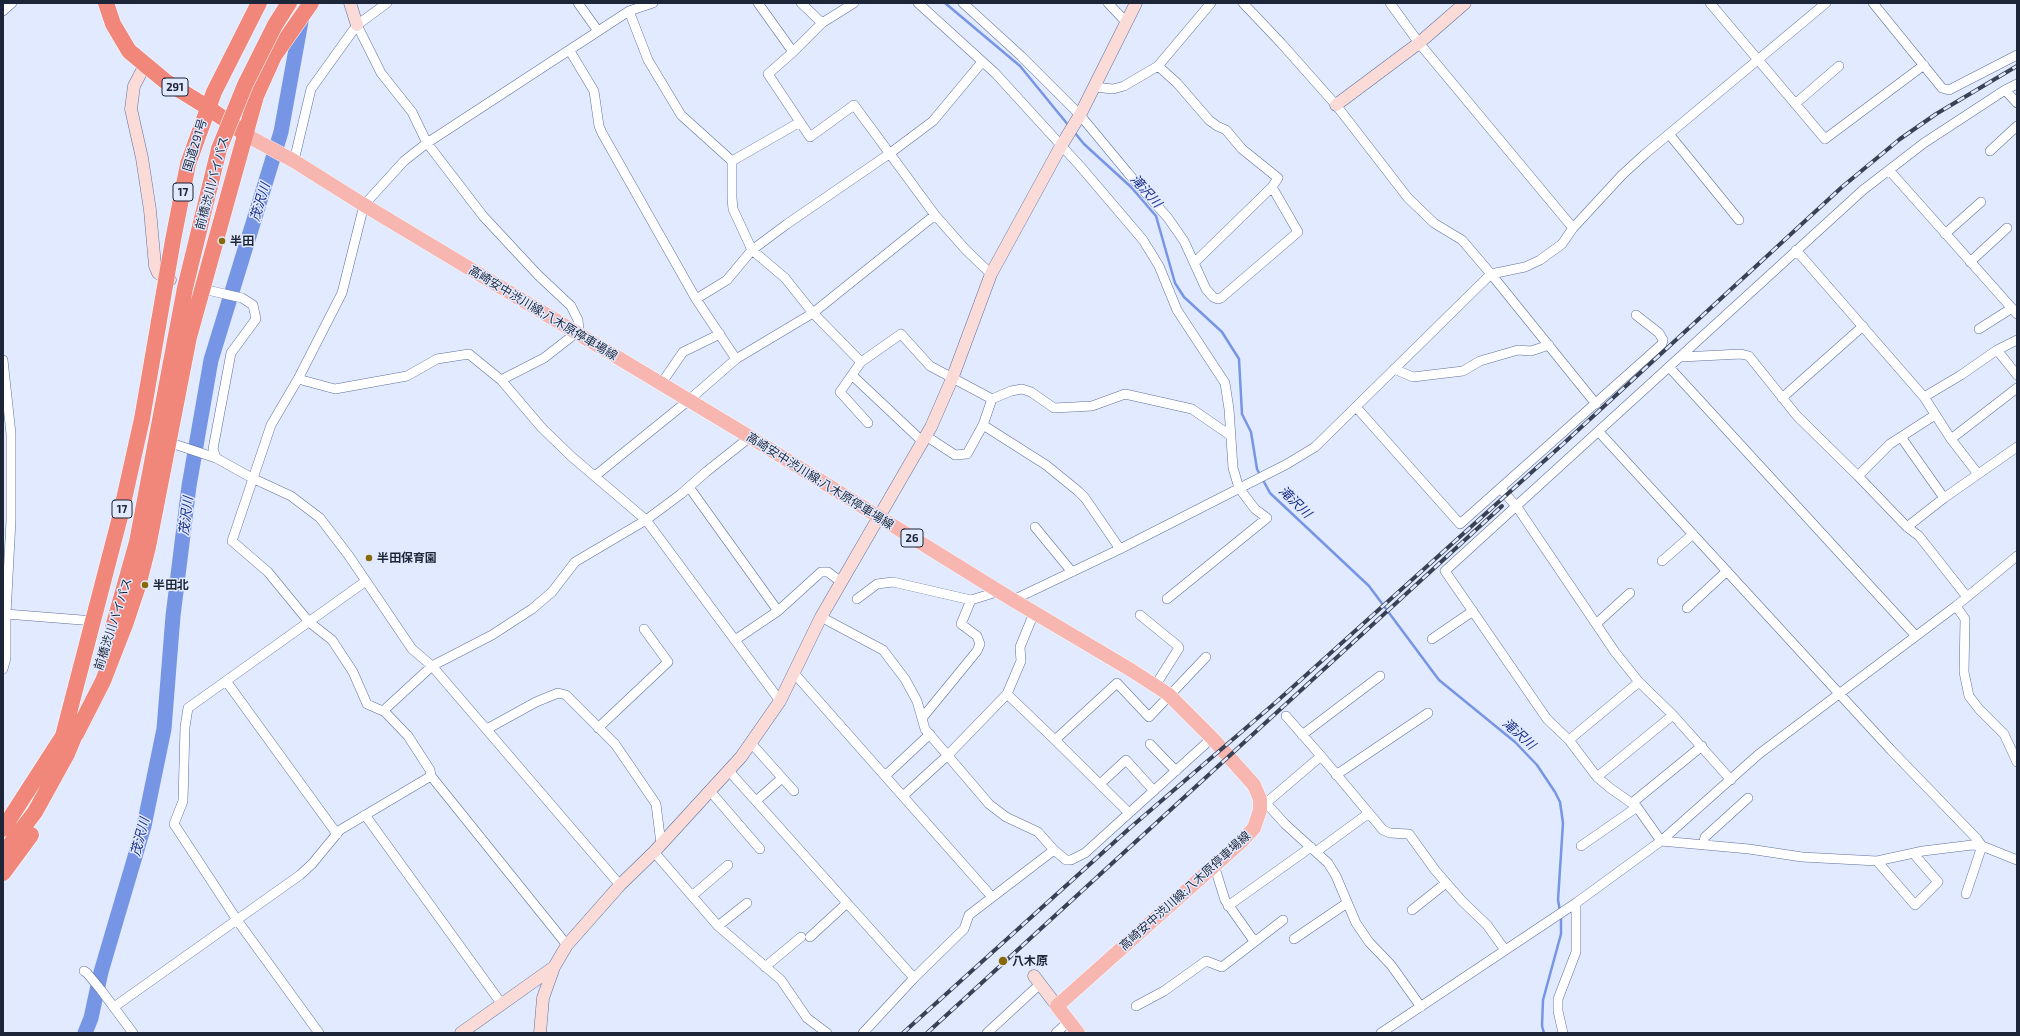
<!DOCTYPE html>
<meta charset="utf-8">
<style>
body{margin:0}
#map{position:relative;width:2020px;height:1036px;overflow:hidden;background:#e1eaff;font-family:"Exo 2",sans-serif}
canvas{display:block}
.frame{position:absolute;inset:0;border:4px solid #1d2538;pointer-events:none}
</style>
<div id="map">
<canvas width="2020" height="1036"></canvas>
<div class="frame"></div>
</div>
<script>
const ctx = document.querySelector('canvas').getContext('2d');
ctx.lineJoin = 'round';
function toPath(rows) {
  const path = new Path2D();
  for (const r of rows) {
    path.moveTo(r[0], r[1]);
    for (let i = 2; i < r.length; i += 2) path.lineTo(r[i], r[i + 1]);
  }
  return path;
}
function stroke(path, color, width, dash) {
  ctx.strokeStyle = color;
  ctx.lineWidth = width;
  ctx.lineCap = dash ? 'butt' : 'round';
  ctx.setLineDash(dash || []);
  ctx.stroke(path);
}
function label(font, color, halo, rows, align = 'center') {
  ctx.font = font + ' "Exo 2","Noto Sans JP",sans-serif';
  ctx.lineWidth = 3;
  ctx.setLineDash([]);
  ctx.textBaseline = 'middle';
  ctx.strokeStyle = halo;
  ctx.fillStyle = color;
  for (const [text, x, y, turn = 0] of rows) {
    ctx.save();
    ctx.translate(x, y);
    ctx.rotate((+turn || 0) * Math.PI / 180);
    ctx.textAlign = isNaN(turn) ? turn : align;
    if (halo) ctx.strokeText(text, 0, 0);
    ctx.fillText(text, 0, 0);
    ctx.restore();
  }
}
stroke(toPath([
 [945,3,1020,66,1069,126],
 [1075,133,1084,144,1131,187,1156,216,1175,283,1184,297,1222,332,1239,359,1242,414,1251,432,1257,469,1270,493,1369,586,1439,680,1515,742,1537,765,1555,792,1560,802,1563,823,1558,900,1560,911],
 [1544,1033,1542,1026,1543,1000,1561,934,1561,916]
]), '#7795e5', 2.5);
stroke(toPath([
 [85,1033,91,1018,101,972,144,826,164,729,173,616,189,486,211,360,281,132,302,16]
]), '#7795e5', 15);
const street = toPath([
 [578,3,598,31],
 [758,3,793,52],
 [801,3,822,23],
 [854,3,822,23,793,52,768,74,800,122,732,161,732,198,733,209,752,250,785,278,813,313,861,362],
 [918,3,995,73,1080,166,1143,240,1159,266,1177,310,1225,383,1229,409,1233,468,1239,488,1255,509,1267,518,1167,599],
 [963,3,1021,56,1080,115,1128,173,1168,218,1184,241,1206,289,1213,297,1218,299,1221,298,1298,232,1272,187],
 [1108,3,1126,22],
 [1243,3,1281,43,1336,105,1408,198,1434,223,1462,240,1491,274,1596,404],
 [1390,3,1419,43,1573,228],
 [1710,3,1825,139,1924,65],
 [1873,3,1942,88,1949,90,2017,55],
 [3,11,12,3],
 [629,11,648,60,681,115,732,161],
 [357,25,381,73,412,112,427,143,483,216,538,275,571,306,578,320,579,330,576,333,544,358,501,380],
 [570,51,594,91,599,126,602,133,696,299,736,359,689,400,595,476],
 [1158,66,1177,83,1209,120,1217,126,1226,130,1242,149,1278,178,1272,187,1194,263],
 [2017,84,2005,90,1924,143,1863,190,1445,571,1547,719,1569,740,1597,777,1610,788,1637,807,1661,841,1749,849,1802,857,1877,861,1923,851,1972,845,1982,846,2017,860],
 [1094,87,1113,89,1124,86,1158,66,1211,3],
 [2005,90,2017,103],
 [1795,104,1839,66],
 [800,122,810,137,854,105,935,215,966,250,991,274],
 [1669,134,1739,220],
 [1990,151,2017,126],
 [294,161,311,89,357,25,387,3],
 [1889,170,2017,314],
 [1945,234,1981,202],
 [1796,250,1924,397,1951,439,1978,474],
 [1970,262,2007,228],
 [203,289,242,298,253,305,256,319,231,353,213,449,216,458,252,478,291,496,320,518,349,556,412,649,432,666,620,885],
 [696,299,727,280,752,250,787,224,889,154,933,121,982,62],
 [1979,329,2012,308],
 [1997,350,2017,375],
 [1681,357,1741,354,1749,356,1797,416,1858,476,1907,527,1919,536,1967,597],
 [736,359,813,313,935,215],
 [3,360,11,434,11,520,6,614,6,658,3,669],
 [1669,367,1915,635],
 [1394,369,1413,377,1463,371,1480,361,1518,350,1531,351,1549,345],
 [853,376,923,442],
 [298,379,335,389,407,376,437,359,469,354,501,380,542,428,572,457,646,520,780,701],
 [661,384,683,352,720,334],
 [1924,397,1961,375,1997,350,2017,340],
 [1782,398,1863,326],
 [992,399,983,425,1046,465,1078,491,1085,498,1120,549],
 [1356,407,1460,524,1662,344,1663,340,1659,333,1636,315],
 [868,423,840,392,861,362,901,334,930,366,992,399,1011,391,1022,389,1031,392,1054,408,1092,406,1125,394,1192,409,1231,436],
 [1599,432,1891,750,1977,839,1982,846,1966,894],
 [926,436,955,455,967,454,983,425],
 [1901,437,1944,498],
 [1951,439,2017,388],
 [168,442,216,458],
 [1858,476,1890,444,1935,415],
 [689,487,778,611],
 [1501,489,1517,507,1615,652,1639,682,1673,715,1731,780],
 [1035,527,1072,572],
 [1907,527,1944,498,2017,447],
 [1662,561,1693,534],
 [857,599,877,584,893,582,971,600],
 [1013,600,1120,549,1287,464,1315,447,1491,274,1525,267,1540,260,1562,244,1573,228,1622,175,1645,154,1826,3],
 [1956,606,1965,619,1964,672,1969,696,1979,709,2004,734,2017,762],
 [1687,608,1727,571],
 [6,614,94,621],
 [1140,615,1178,646,1179,648,1155,686],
 [821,617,883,650,905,679,917,701,925,729,989,804,1006,817,1038,832,1054,850],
 [1596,624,1630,593],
 [1432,639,1473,611],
 [735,640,778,611,821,572,828,572,841,582],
 [793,672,992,897],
 [226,681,337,834],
 [1007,694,1055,740],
 [383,711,432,666,492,635,532,609,552,592,575,562,646,520,681,494,706,472,750,437],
 [1286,716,1321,756],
 [923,717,977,651,980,644,977,636,961,624,971,600,1000,591],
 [598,728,668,662,644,629],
 [487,729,536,702,558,693,566,695,615,744,656,804,661,844],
 [1302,735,1380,676],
 [1569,740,1639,682],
 [751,743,794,791],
 [1150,744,1176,771],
 [729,771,914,978],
 [1336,775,1428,713],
 [885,776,930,734],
 [1597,777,1673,715],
 [1100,784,1126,760,1154,791],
 [710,791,760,849],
 [903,796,948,755,1007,694,1021,661,1020,647,1034,613],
 [756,801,782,778],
 [1266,803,1321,756,1383,830,1390,833,1409,834,1435,870,1462,901,1487,925,1505,950],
 [1632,803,1702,746],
 [1260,804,1266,803,1285,824,1328,863,1336,876,1356,923,1369,942,1391,965,1421,1007],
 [1129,813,1055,740,1117,683,1149,717,1206,657],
 [365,815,501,1003],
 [1703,845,1705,837,1748,798],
 [1581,846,1637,807],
 [1317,851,1369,813],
 [654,852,718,926,781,980,807,1018,827,1033],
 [1877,861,1915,905,1938,882,1913,853],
 [1214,865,1225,900,1254,941],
 [692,896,728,865],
 [1228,906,1311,847],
 [1412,910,1446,883],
 [718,926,747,903],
 [810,937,847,903],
 [1294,939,1347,903],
 [567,945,431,776,430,770,408,736,385,712,367,704,353,672,332,640,309,622,268,572,232,541,271,425,298,379,342,293,364,205,404,161,427,143,629,11,653,3],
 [765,967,801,937],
 [84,971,87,973,101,990,133,1033],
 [1136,1006,1164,991,1206,961,1222,967,1283,920],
 [114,1007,300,875,312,864,340,830,431,776],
 [319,1033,237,920,174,824,183,801,185,727,188,708,366,581],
 [863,1033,914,978,964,929,969,915,1054,850,1066,860,1071,860,1085,853,1212,738],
 [987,1033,1040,984],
 [1056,1033,1069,1021],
 [1381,1033,1576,903,1661,841,1759,754,1956,606,2017,556],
 [1563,1033,1558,1011,1558,999,1576,952,1576,903]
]);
const secondary = toPath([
 [350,3,357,25],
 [145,65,134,86,131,109,142,158,150,210,155,266,158,273,170,280],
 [1336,105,1419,43,1465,3],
 [1034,976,1057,1006],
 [461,1033,554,967],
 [540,1033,543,998,554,967,567,945,620,885,654,852,741,757,780,701,821,617,931,427,952,379,991,274,1061,146,1080,115,1136,3]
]);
const primary = toPath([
 [246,135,294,161,364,205,750,437,1013,600,1131,670,1168,694,1212,738,1254,785,1260,799,1260,810,1254,828,1242,841,1057,1006,1078,1033]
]);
const highway = toPath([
 [106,3,113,24,129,51,165,81,207,107,240,130],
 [113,627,137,542,185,288,219,149],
 [76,734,103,681,126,622,138,586,148,547,189,337,256,96,274,56,311,3],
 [63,736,120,517,142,419,173,240,188,164,214,92,259,3],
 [3,829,63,736,66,727],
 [3,854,35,812,67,754,79,725],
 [3,873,31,835]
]);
stroke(street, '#5e709e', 10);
stroke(secondary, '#5e709e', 13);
stroke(primary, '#fff', 15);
stroke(highway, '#fff', 17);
stroke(street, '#fff', 9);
stroke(secondary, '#fbdbd7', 12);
stroke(primary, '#f7b6af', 14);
stroke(highway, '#f1867a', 16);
const rail = toPath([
 [903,1033,1131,827,1275,703,1563,444,1842,187,1900,139,1936,114,2017,66],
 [927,1033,1502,506]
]);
stroke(rail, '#394255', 4);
stroke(rail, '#e1eaff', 2.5, [8]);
const highwayBridge = toPath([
 [219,149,245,85,275,25,289,3]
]);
stroke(highwayBridge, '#fff', 17, []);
stroke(highwayBridge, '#f1867a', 16);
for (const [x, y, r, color] of [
 [222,241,4,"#886906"],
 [369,558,4,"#886906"],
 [145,585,4,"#886906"],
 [1003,961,5,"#886906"]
]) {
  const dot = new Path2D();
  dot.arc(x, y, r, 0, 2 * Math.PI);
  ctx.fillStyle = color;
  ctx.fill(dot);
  stroke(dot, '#e1eaff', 1.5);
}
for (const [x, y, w] of [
 [175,87,26],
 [183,192,20],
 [122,509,20],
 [912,538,22]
]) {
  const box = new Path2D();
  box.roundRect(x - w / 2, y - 9, w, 18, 3);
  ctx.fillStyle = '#e1eaff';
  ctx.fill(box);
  stroke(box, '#1d2538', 1);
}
label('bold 11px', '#1d2538', null, [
 ["291",175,87],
 ["17",183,192],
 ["17",122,509],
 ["26",912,538]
]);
label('12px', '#1d2538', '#e1eaff', [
 ["国道291号",195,145,-73],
 ["前橋渋川バイパス",212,183,-75],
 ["高崎安中渋川線;八木原停車場線",543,313,31],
 ["高崎安中渋川線;八木原停車場線",820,481,32],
 ["前橋渋川バイパス",113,624,-72],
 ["高崎安中渋川線;八木原停車場線",1185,891,-42]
]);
label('bold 12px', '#1d2538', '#e1eaff', [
 ["半田",230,241],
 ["半田保育園",377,558],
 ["半田北",153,585],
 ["八木原",1012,961]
], 'left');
label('italic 13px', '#182b86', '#e1eaff', [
 ["滝沢川",1146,191,48],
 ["茂沢川",260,202,-73],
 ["滝沢川",1295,502,44],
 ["茂沢川",186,516,-83],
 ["滝沢川",1519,734,42],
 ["茂沢川",140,837,-75]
]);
</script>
